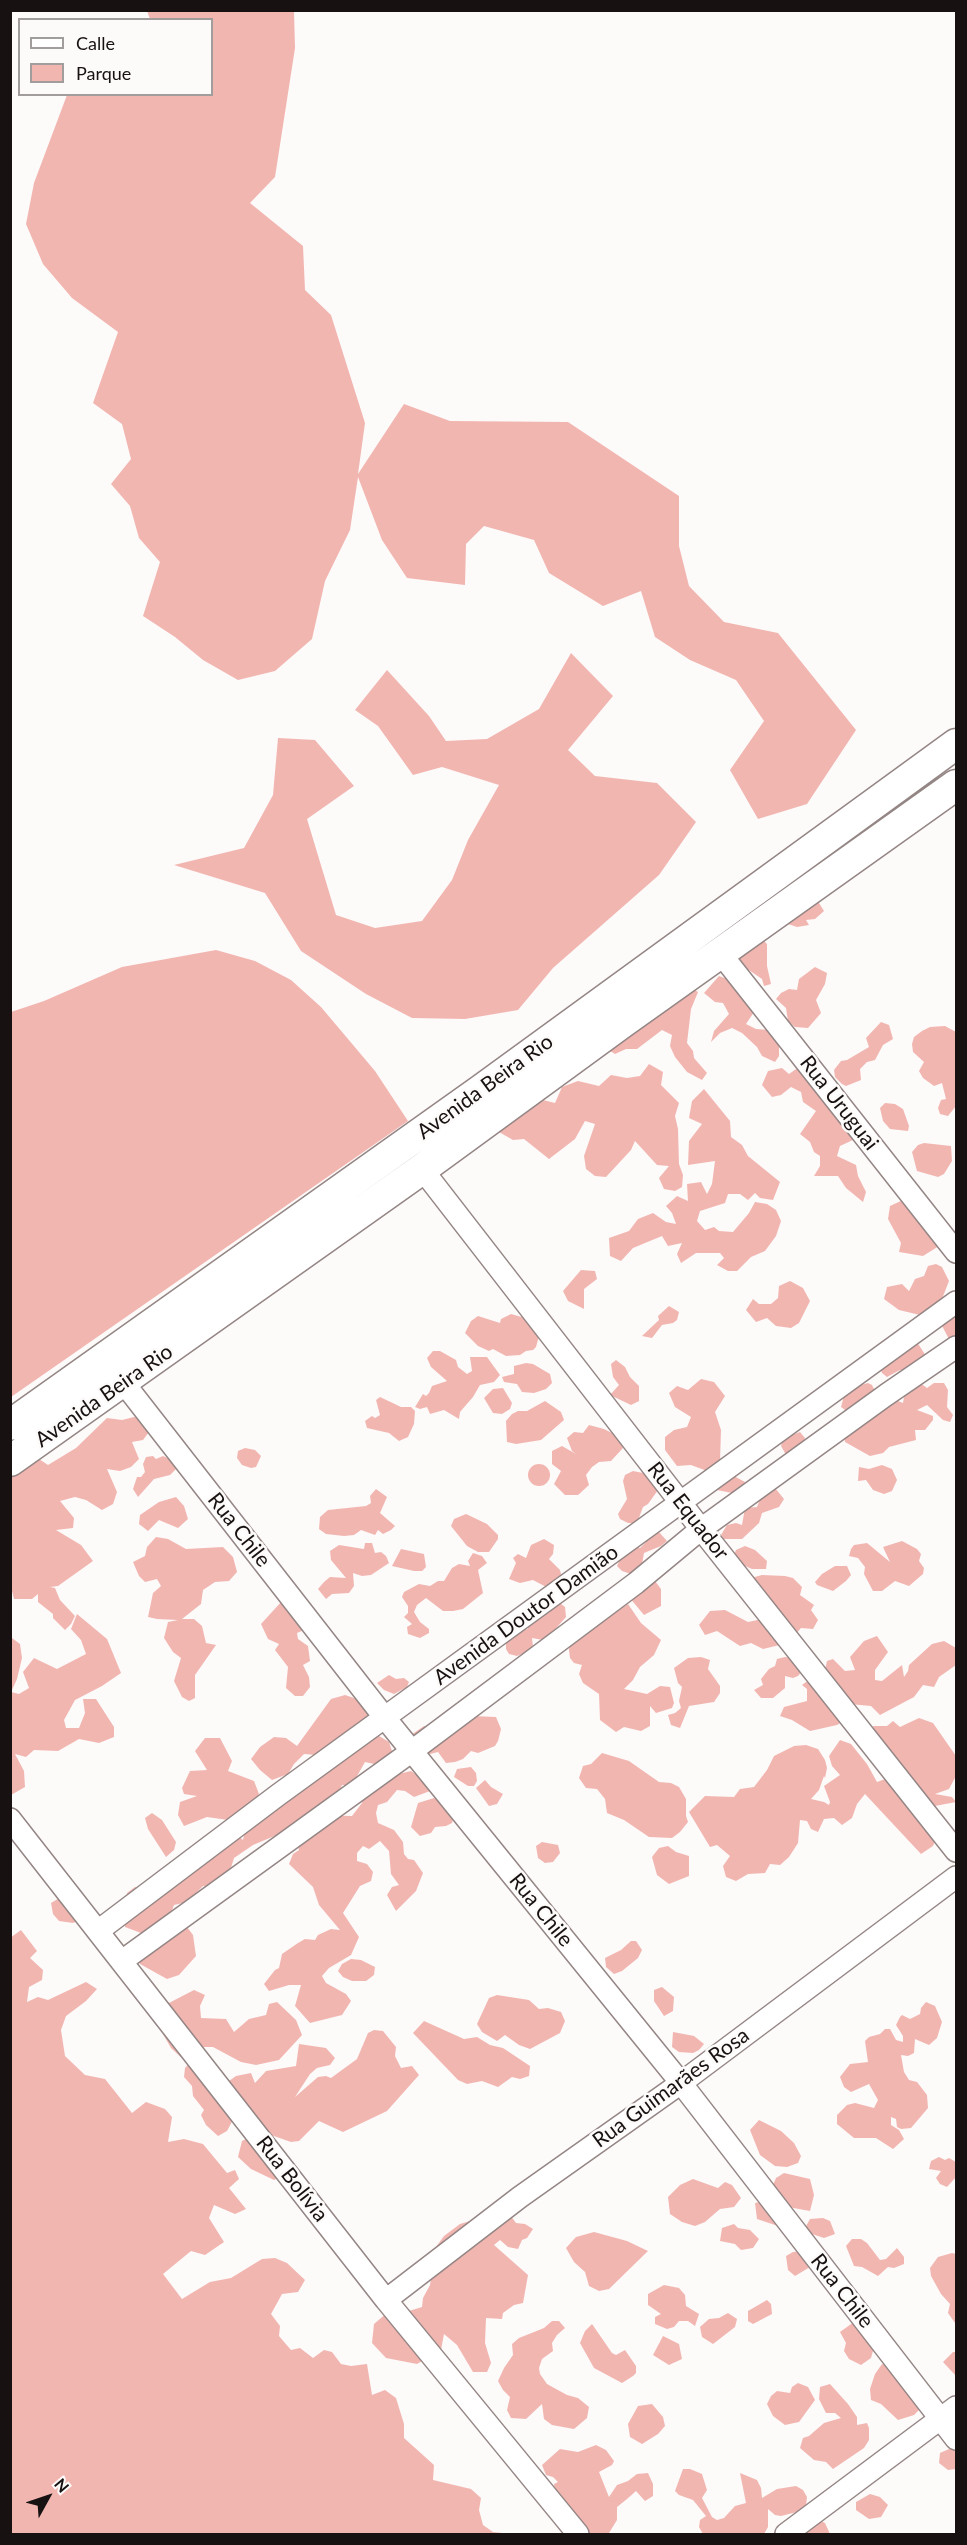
<!DOCTYPE html>
<meta charset="utf-8">
<style>
body{margin:0}
#map{position:relative;width:967px;height:2545px;overflow:hidden;background:#fdfafa;font-family:Lato,sans-serif}
canvas{display:block}
.frame{position:absolute;inset:0;border:12px solid #171211;pointer-events:none}
.legend{position:absolute;left:18px;top:18px;width:195px;height:78px;box-sizing:border-box;background:#fdfafa;border:2px solid #a19d9d;margin:0;padding:8px 10px;list-style:none;font-size:18px;color:#171211}
.legend li{display:flex;align-items:center;gap:12px;height:30px}
.legend b{width:30px;border:2px solid #a19d9d}
.north{position:absolute;left:18px;top:2467px;width:60px;height:60px;-webkit-text-stroke:4px #fdfafa;paint-order:stroke;rotate:50deg;font-size:16px;font-weight:700;line-height:24px;text-align:center;color:#171211}
.north::after{content:'';display:block;margin:auto;width:21px;height:27px;background:#171211;clip-path:polygon(50% 0,100% 100%,50% 72%,0 100%)}
</style>
<div id="map">
<canvas width="967" height="2545"></canvas>
<div class="frame"></div>
<ul class="legend">
<li><b style="height:8px;background:#fff"></b>Calle</li>
<li><b style="height:16px;background:#f2b6b1"></b>Parque</li>
</ul>
<div class="north">N</div>
</div>
<script>
const ctx = document.querySelector('canvas').getContext('2d');
ctx.lineJoin = 'round';
function fillPath(path, color) {
  ctx.fillStyle = color;
  ctx.fill(path, 'evenodd');
}
function toPath(rows) {
  const path = new Path2D();
  for (const r of rows) {
    if (r.length === 3) {
      path.moveTo(r[0] + r[2], r[1]);
      path.arc(r[0], r[1], r[2], 0, 2 * Math.PI);
      continue;
    }
    path.moveTo(r[0], r[1]);
    for (let i = 2; i < r.length; i += 2) path.lineTo(r[i], r[i + 1]);
  }
  return path;
}
function stroke(path, color, width, dash) {
  ctx.strokeStyle = color;
  ctx.lineWidth = width;
  ctx.lineCap = dash ? 'butt' : 'round';
  ctx.setLineDash(dash || []);
  ctx.stroke(path);
}
function label(font, color, halo, rows, align = 'center') {
  ctx.font = font + ' Lato,sans-serif';
  ctx.lineWidth = 5;
  ctx.setLineDash([]);
  ctx.textBaseline = 'middle';
  ctx.strokeStyle = halo;
  ctx.fillStyle = color;
  for (const [text, x, y, turn = 0] of rows) {
    ctx.save();
    ctx.translate(x, y);
    ctx.rotate((+turn || 0) * Math.PI / 180);
    ctx.textAlign = isNaN(turn) ? turn : align;
    if (halo) ctx.strokeText(text, 0, 0);
    ctx.fillText(text, 0, 0);
    ctx.restore();
  }
}
fillPath(toPath([
 [147,11,294,11,295,48,275,177,250,203,303,246,305,290,331,315,365,423,358,474,404,404,450,421,568,422,679,496,679,546,689,586,724,622,778,633,856,730,807,804,758,819,730,770,764,721,736,680,690,660,655,637,641,591,603,606,549,573,534,540,484,526,466,544,465,585,407,578,382,540,358,477,350,530,325,581,312,639,275,671,238,680,203,660,175,637,143,616,160,562,139,538,130,506,111,484,131,459,122,424,93,403,118,332,72,298,43,264,26,224,34,183,67,95,212,94,212,20,150,19],
 [571,653,613,696,568,750,595,776,657,783,696,822,659,875,553,968,518,1010,465,1019,412,1018,366,994,301,951,265,893,174,865,244,848,273,795,278,738,315,740,354,786,307,819,336,915,375,928,422,921,452,880,468,840,499,785,442,767,413,775,378,726,355,710,387,670,429,716,446,741,487,739,539,709],
 [809,898,819,903,824,911,815,919,806,920,809,925,797,927,779,921],
 [759,936,767,944,767,966,771,984,764,986,762,979,740,964,734,955],
 [216,950,255,961,291,980,321,1007,375,1071,408,1121,11,1397,11,1012,44,1001,122,967],
 [815,967,827,973,825,984,816,1000,821,1013,808,1028,795,1027,788,1021,786,1008,776,999,781,993,789,989,797,990,799,979],
 [719,976,730,980,758,1006,746,1024,756,1029,770,1030,779,1042,779,1056,775,1062,762,1056,757,1047,742,1033,732,1028,720,1033,711,1042,714,1031,729,1014,723,1003,715,1002,704,993],
 [690,987,698,992,691,1009,687,1043,693,1051,694,1058,707,1073,702,1080,687,1072,675,1057,670,1046,672,1035,662,1030,637,1049,626,1049,615,1054,602,1046],
 [881,1022,889,1025,893,1039,883,1045,875,1060,867,1062,860,1069,861,1080,846,1086,842,1084,835,1077,834,1070,841,1061,847,1060,869,1047,866,1038],
 [945,1026,956,1032,956,1106,948,1116,940,1114,938,1108,941,1100,946,1099,942,1083,934,1086,923,1078,919,1071,924,1062,913,1052,912,1044,914,1037,922,1031,930,1027],
 [649,1064,663,1072,661,1085,679,1103,675,1116,678,1129,679,1164,683,1175,682,1187,675,1191,664,1189,659,1178,669,1166,657,1165,635,1141,631,1150,606,1177,595,1176,586,1169,584,1156,595,1124,585,1121,575,1139,549,1159,524,1139,513,1140,499,1132,505,1117,539,1099,555,1103,562,1087,578,1081,599,1086,611,1075,627,1078,640,1076],
 [799,1067,855,1139,840,1146,837,1156,856,1165,858,1176,866,1192,863,1202,846,1188,838,1176,814,1176,820,1166,820,1156,814,1152,810,1142,800,1134,816,1111,803,1102,801,1092,791,1087,781,1095,772,1097,762,1085,768,1071,782,1068,789,1074],
 [704,1089,730,1121,731,1137,742,1145,748,1156,780,1182,773,1200,760,1198,755,1193,748,1200,740,1194,728,1194,725,1203,700,1211,697,1221,705,1230,714,1227,719,1231,733,1232,749,1213,755,1202,767,1204,776,1210,781,1221,776,1236,765,1251,751,1257,737,1271,728,1271,717,1265,724,1258,720,1253,696,1253,681,1263,677,1254,682,1243,668,1246,662,1236,633,1248,621,1261,610,1256,609,1238,629,1231,638,1219,653,1213,666,1222,676,1224,672,1213,666,1206,677,1196,688,1201,687,1184,701,1182,707,1194,712,1184,715,1161,688,1165,689,1141,702,1124,689,1118,692,1101],
 [885,1103,895,1104,903,1109,909,1126,908,1131,890,1129,883,1121,880,1108],
 [924,1143,951,1146,952,1161,944,1174,938,1177,917,1171,912,1152,918,1145],
 [903,1200,939,1246,923,1256,899,1252,901,1243,888,1219,890,1206],
 [936,1264,942,1267,949,1281,942,1299,920,1315,899,1310,884,1299,887,1287,902,1284,909,1291,915,1279,924,1276,928,1266],
 [581,1270,595,1271,597,1279,584,1289,584,1309,568,1301,563,1291],
 [790,1281,803,1288,810,1301,799,1323,791,1328,776,1326,767,1318,756,1322,746,1310,753,1299,759,1304,771,1304,778,1298,779,1286],
 [669,1306,679,1312,677,1320,673,1323,662,1325,652,1338,642,1336,659,1320,658,1316],
 [956,1308,956,1341,950,1341,940,1322],
 [511,1314,525,1318,539,1336,536,1347,533,1350,526,1351,520,1355,506,1356,493,1349,489,1351,478,1346,465,1333,471,1321,478,1316,500,1323,501,1319],
 [917,1342,926,1356,905,1374,900,1370,887,1377,882,1373,879,1365],
 [433,1351,440,1351,456,1360,458,1367,467,1374,472,1371,470,1357,487,1357,500,1375,494,1382,480,1385,473,1397,460,1412,459,1419,444,1410,430,1414,427,1407,420,1409,415,1407,423,1394,426,1396,429,1393,432,1386,447,1381,431,1367,427,1358],
 [616,1360,625,1367,630,1377,639,1386,639,1401,631,1405,610,1395,619,1385,613,1377,611,1364],
 [526,1363,533,1364,550,1374,552,1383,546,1389,534,1393,522,1392,517,1384,504,1382,502,1377,514,1374,514,1366],
 [701,1379,714,1382,725,1396,715,1412,721,1430,720,1462,707,1471,691,1465,677,1466,665,1450,665,1437,674,1430,687,1427,691,1417,675,1407,669,1393,677,1386,688,1390],
 [919,1382,927,1388,934,1383,944,1383,948,1390,947,1407,953,1415,950,1422,943,1420,927,1405,917,1410,933,1416,933,1420,925,1430,915,1430,916,1440,889,1447,883,1453,870,1456,845,1442,843,1429,888,1397,903,1403,904,1397,908,1391],
 [868,1383,872,1385,877,1395,848,1412,841,1407,844,1396,857,1386],
 [503,1388,512,1403,510,1409,502,1414,493,1413,484,1398,493,1389],
 [380,1397,401,1407,411,1407,415,1411,414,1424,408,1437,399,1441,389,1433,367,1428,365,1421,372,1416,375,1418,380,1415,376,1400],
 [545,1401,561,1412,564,1420,541,1440,516,1444,507,1442,506,1421,512,1414,518,1411,527,1411],
 [134,1417,146,1419,149,1432,143,1440,132,1442,139,1459,131,1467,120,1471,107,1469,117,1492,113,1504,102,1510,86,1500,75,1497,60,1501,74,1518,73,1528,56,1530,81,1545,93,1561,58,1586,50,1587,55,1588,60,1600,75,1616,71,1624,65,1630,53,1618,53,1614,38,1602,38,1594,32,1599,14,1599,11,1587,11,1463,39,1459,48,1465,76,1448,107,1418,122,1420],
 [589,1425,604,1429,618,1436,623,1448,611,1461,599,1462,592,1467,586,1475,589,1485,578,1495,565,1495,554,1484,561,1471,552,1464,552,1451,562,1446,576,1454,572,1451,567,1438,574,1432,583,1433],
 [800,1432,805,1438,804,1444,792,1456,785,1453,781,1446,783,1438],
 [245,1448,255,1450,261,1456,256,1467,251,1468,242,1465,237,1458,238,1451],
 [153,1456,156,1459,163,1456,178,1463,176,1469,170,1475,154,1479,138,1497,133,1489,137,1477,141,1477,145,1472,143,1464,146,1457],
 [539,1475,11],
 [882,1465,892,1469,897,1480,892,1491,884,1494,873,1490,866,1480,858,1481,859,1467,869,1469],
 [633,1471,643,1473,653,1480,658,1490,648,1504,643,1507,637,1523,628,1523,620,1519,618,1514,627,1499,623,1481,625,1475],
 [734,1476,745,1482,743,1491,732,1493,717,1490,716,1483],
 [775,1488,784,1499,779,1507,762,1513,759,1523,742,1539,724,1539,721,1535,727,1525,736,1523,742,1525,745,1508,757,1507,760,1499],
 [376,1489,387,1497,380,1513,395,1526,391,1530,383,1534,378,1530,375,1535,361,1530,354,1535,344,1536,326,1534,319,1529,320,1517,328,1510,366,1506,371,1503,370,1496],
 [176,1497,184,1506,188,1519,178,1528,159,1520,148,1531,139,1524,140,1515,159,1502],
 [466,1514,487,1524,498,1535,498,1539,489,1552,478,1552,467,1546,451,1526,454,1519],
 [658,1531,667,1541,661,1546,644,1553,641,1570,634,1575,622,1571,617,1566,624,1550,633,1545,640,1548,646,1542,643,1535],
 [156,1537,168,1539,186,1549,223,1547,233,1557,237,1572,229,1581,215,1582,203,1590,201,1604,182,1619,194,1619,202,1626,206,1643,216,1645,195,1675,195,1698,189,1701,182,1697,174,1681,181,1658,173,1652,164,1638,168,1622,178,1620,157,1619,148,1617,153,1593,161,1586,157,1579,145,1582,139,1576,133,1562,145,1556,147,1547],
 [544,1539,554,1545,553,1554,549,1559,560,1570,561,1574,559,1582,550,1589,533,1580,520,1583,509,1579,516,1563,513,1558,518,1554,526,1558,531,1545],
 [902,1541,917,1549,921,1554,919,1561,924,1568,923,1574,909,1586,895,1581,882,1591,873,1591,864,1574,865,1567,858,1558,849,1556,851,1549,854,1545,867,1543,890,1562,883,1547],
 [365,1543,372,1543,375,1553,381,1552,386,1556,389,1563,371,1575,362,1576,353,1573,354,1586,349,1593,332,1594,326,1599,318,1589,324,1582,330,1577,346,1578,331,1560,330,1551,339,1545,364,1549],
 [745,1546,755,1550,767,1561,766,1569,752,1569,732,1560,736,1550],
 [401,1549,424,1554,426,1567,422,1571,414,1571,392,1566],
 [473,1553,482,1556,487,1563,478,1570,483,1593,463,1609,453,1611,443,1611,426,1598,417,1605,414,1612,420,1622,429,1629,429,1633,420,1638,408,1634,407,1627,412,1624,404,1617,408,1613,408,1606,402,1597,404,1592,419,1584,430,1586,438,1581,444,1581,452,1568,459,1564,470,1566,468,1561],
 [835,1566,847,1566,851,1575,846,1581,833,1591,817,1585,815,1582,822,1574],
 [762,1575,785,1576,793,1578,802,1587,800,1595,814,1605,811,1610,818,1620,813,1629,801,1628,788,1643,763,1649,751,1643,740,1646,717,1631,705,1635,699,1625,710,1611,725,1610,748,1622,767,1618,751,1578],
 [655,1581,661,1589,661,1606,644,1615,629,1597,649,1582],
 [556,1600,565,1607,566,1617,550,1635,543,1640,532,1638,533,1647,527,1652,517,1656,509,1654,506,1649,506,1639,517,1630,528,1629,527,1621,541,1618],
 [282,1601,306,1629,297,1633,298,1639,308,1646,310,1661,303,1665,309,1677,310,1687,303,1696,295,1696,286,1688,288,1667,275,1650,279,1644,268,1639,261,1624],
 [628,1604,641,1623,661,1640,654,1655,640,1667,633,1680,624,1689,647,1694,660,1686,670,1687,674,1703,672,1708,656,1713,650,1706,650,1726,641,1731,624,1727,616,1732,600,1720,599,1694,583,1683,579,1674,582,1665,574,1663,570,1658,569,1650,570,1641,609,1613,616,1612],
 [77,1614,107,1639,121,1673,102,1686,75,1700,64,1720,66,1728,79,1728,85,1713,83,1699,96,1699,114,1727,114,1737,99,1743,79,1739,58,1751,34,1750,26,1757,15,1754,24,1771,25,1787,11,1795,11,1692,19,1694,29,1688,23,1672,34,1658,57,1669,86,1654,81,1640,71,1629],
 [877,1636,888,1652,875,1670,875,1680,882,1681,902,1665,904,1677,908,1671,909,1665,932,1644,944,1641,956,1648,956,1665,939,1677,934,1687,923,1685,914,1697,880,1715,871,1706,849,1704,847,1719,837,1725,810,1731,792,1720,780,1716,784,1707,807,1701,807,1689,802,1685,806,1682,817,1683,824,1675,827,1661,833,1659,845,1671,855,1670,850,1657,864,1641],
 [12,1638,20,1644,22,1658,17,1679,12,1690],
 [701,1657,710,1660,708,1669,720,1686,720,1693,714,1702,689,1706,680,1728,671,1725,668,1715,675,1713,681,1708,679,1701,682,1687,678,1683,674,1668,688,1658],
 [785,1657,793,1658,803,1670,798,1676,793,1678,785,1676,785,1688,773,1698,761,1698,754,1690,763,1685,761,1679,769,1669,775,1666,777,1659],
 [389,1675,396,1679,404,1678,409,1682,407,1687,394,1694,384,1690,377,1683],
 [345,1695,369,1703,372,1715,317,1755,304,1754,294,1764,288,1774,272,1780,260,1770,251,1759,260,1747,274,1737,286,1738,297,1746,331,1699],
 [473,1716,496,1717,501,1729,498,1741,495,1746,478,1753,471,1751,463,1759,455,1762,446,1763,438,1752,422,1756,411,1735,424,1726,431,1728],
 [919,1718,933,1723,956,1756,956,1776,949,1789,935,1794,952,1797,956,1802,919,1809,936,1839,933,1846,921,1854,865,1794,857,1804,852,1818,842,1825,834,1818,824,1819,818,1832,811,1829,807,1821,800,1820,798,1843,789,1857,780,1865,770,1864,765,1873,748,1874,736,1881,726,1877,723,1866,730,1856,717,1845,710,1847,689,1812,705,1796,734,1797,740,1789,754,1787,767,1770,774,1756,794,1746,806,1745,818,1749,825,1760,827,1768,825,1778,824,1776,819,1790,811,1799,824,1802,829,1805,830,1802,824,1786,840,1775,832,1766,829,1756,840,1740,851,1744,867,1764,877,1782,888,1778,882,1740,876,1738,873,1726,887,1726,893,1721,900,1727],
 [374,1733,389,1742,393,1754,379,1765,365,1762,352,1785,342,1785,338,1794,324,1806,314,1808,316,1815,352,1816,362,1803,364,1795,390,1776,411,1771,421,1778,430,1791,414,1797,405,1791,397,1790,387,1802,378,1805,376,1813,378,1823,394,1830,403,1842,404,1854,408,1859,414,1860,423,1873,416,1891,396,1911,387,1895,392,1887,399,1885,391,1874,389,1851,380,1841,369,1849,363,1846,357,1853,357,1861,367,1864,373,1872,371,1881,360,1886,343,1913,359,1937,351,1955,329,1968,322,1976,326,1983,346,1994,351,2001,342,2015,310,2023,295,2006,301,1985,289,1985,269,1991,264,1984,275,1970,279,1968,282,1954,298,1943,305,1939,315,1940,318,1935,331,1929,340,1930,319,1905,313,1887,289,1864,293,1854,299,1850,297,1843,284,1832,253,1845,234,1858,229,1874,212,1888,203,1886,187,1902,174,1905,171,1913,184,1923,193,1935,196,1956,179,1975,167,1979,140,1964,136,1945,145,1937,141,1933,125,1927,124,1915,127,1893,135,1887,144,1889,237,1835,243,1840,245,1830],
 [205,1738,220,1738,232,1761,228,1771,254,1781,259,1794,254,1807,235,1821,207,1817,184,1826,178,1815,180,1802,197,1796,184,1794,182,1788,190,1771,207,1770,195,1751],
 [602,1753,629,1761,659,1782,671,1783,679,1787,686,1799,686,1816,688,1822,680,1832,672,1838,649,1837,624,1820,607,1813,605,1799,597,1789,586,1788,579,1778,583,1766,591,1764],
 [471,1767,476,1773,477,1781,474,1786,468,1786,454,1777,457,1769],
 [485,1780,491,1787,503,1794,497,1804,489,1806,476,1788],
 [434,1798,445,1805,454,1816,452,1823,446,1826,435,1827,431,1833,420,1836,411,1827,418,1803],
 [152,1813,162,1820,176,1842,174,1850,166,1857,148,1829,145,1818],
 [542,1842,558,1845,560,1853,553,1862,545,1863,538,1858,536,1846],
 [668,1846,676,1852,689,1856,689,1876,669,1884,657,1875,652,1857,659,1848],
 [61,1897,80,1920,73,1923,59,1921,53,1914,51,1903],
 [21,1930,37,1951,30,1958,43,1970,42,1980,29,1987,27,2002,38,1997,48,2000,86,1982,97,1989,86,2001,66,2016,61,2030,65,2056,85,2075,105,2079,132,2113,146,2102,165,2109,172,2117,168,2142,184,2139,203,2144,227,2173,235,2170,239,2179,229,2188,246,2209,235,2214,214,2205,209,2218,224,2242,205,2255,191,2251,163,2274,182,2299,210,2282,231,2278,262,2259,275,2258,287,2263,305,2280,298,2292,282,2294,271,2314,280,2326,279,2336,291,2350,300,2348,313,2358,324,2350,332,2352,341,2364,351,2366,367,2364,372,2395,385,2390,396,2398,404,2424,404,2438,434,2465,433,2480,471,2489,481,2498,479,2510,483,2525,493,2532,512,2534,11,2534,10,1938],
 [631,1941,636,1941,642,1950,638,1958,622,1971,614,1974,606,1967,605,1958,621,1950],
 [351,1959,361,1960,375,1967,374,1975,366,1981,352,1981,343,1977,338,1971,342,1964],
 [662,1987,674,1997,673,2011,664,2016,654,2001,654,1990],
 [194,1990,205,1995,200,2006,201,2018,226,2019,234,2032,249,2019,266,2015,269,2004,277,2002,296,2020,302,2035,279,2060,256,2065,241,2062,213,2047,203,2047,185,2061,171,2048,163,2034,167,2004],
 [497,1995,529,2000,539,2009,548,2008,561,2012,565,2021,560,2033,530,2049,519,2045,505,2035,497,2041,482,2032,477,2024,489,1998],
 [926,2002,935,2006,942,2022,937,2038,929,2045,915,2039,914,2053,908,2056,901,2055,904,2072,909,2080,917,2082,927,2095,928,2108,911,2128,901,2129,897,2127,896,2119,891,2117,891,2125,899,2130,904,2139,893,2149,876,2138,854,2138,837,2124,837,2115,847,2105,855,2103,874,2108,878,2100,869,2084,851,2092,844,2087,840,2077,850,2064,868,2062,865,2041,869,2037,880,2034,885,2029,890,2029,896,2040,903,2042,903,2036,896,2025,900,2017,902,2015,910,2019,920,2014,921,2008],
 [424,2021,464,2039,477,2037,490,2045,503,2048,530,2066,529,2076,520,2079,512,2077,498,2087,482,2081,467,2084,458,2080,413,2033],
 [374,2030,383,2031,396,2047,395,2056,401,2068,412,2066,419,2075,387,2111,343,2132,319,2121,299,2141,291,2142,271,2135,267,2139,284,2175,274,2180,251,2169,238,2157,242,2141,250,2137,235,2116,227,2131,218,2136,206,2125,201,2115,204,2110,193,2096,192,2086,184,2077,185,2068,193,2059,208,2056,216,2064,217,2070,229,2090,229,2081,236,2076,251,2073,255,2083,266,2071,296,2066,299,2044,326,2048,335,2058,330,2065,317,2068,310,2074,295,2097,318,2077,326,2076,331,2078,357,2059,368,2033],
 [673,2032,694,2036,704,2044,699,2050,693,2053,679,2052,672,2047],
 [759,2120,781,2131,794,2143,801,2156,798,2163,787,2167,775,2166,760,2155,750,2130],
 [939,2157,945,2160,949,2158,956,2162,956,2177,947,2187,940,2184,936,2178,941,2171,929,2169,931,2161],
 [784,2173,810,2179,814,2195,810,2211,788,2207,778,2226,757,2219,755,2203,766,2201,776,2178],
 [693,2179,718,2188,725,2182,732,2185,741,2198,734,2207,720,2209,705,2222,695,2226,682,2222,670,2214,668,2197,680,2185],
 [510,2215,516,2223,525,2224,533,2229,527,2238,522,2240,518,2249,508,2247,500,2240,494,2245,528,2275,523,2303,514,2305,503,2313,502,2319,486,2318,485,2343,491,2363,487,2372,473,2372,457,2345,444,2334,441,2350,417,2364,386,2358,372,2343,374,2324,395,2306,409,2311,422,2307,423,2298,430,2285,436,2247,444,2236,460,2224,477,2219],
 [823,2218,830,2221,835,2234,824,2238,812,2234,805,2228,810,2219],
 [734,2224,738,2228,750,2230,759,2239,753,2248,741,2250,735,2244,720,2241,722,2228],
 [594,2232,627,2241,648,2251,609,2289,599,2291,589,2286,585,2272,574,2262,566,2248,576,2237],
 [852,2239,861,2239,867,2243,880,2260,886,2259,897,2248,904,2257,904,2264,894,2268,888,2267,878,2276,862,2267,854,2266,846,2246],
 [803,2251,812,2259,810,2267,795,2276,788,2270,786,2256,793,2252],
 [952,2253,956,2254,955,2323,948,2313,950,2304,941,2294,931,2276,930,2268,938,2257],
 [664,2285,679,2288,685,2295,686,2306,699,2314,695,2326,688,2321,679,2321,674,2327,667,2329,655,2324,655,2317,661,2314,648,2305,648,2294],
 [767,2300,771,2304,772,2314,753,2324,748,2321,748,2311],
 [728,2313,737,2319,735,2327,713,2344,702,2337,700,2327,709,2319,719,2318],
 [858,2319,877,2337,871,2358,861,2365,849,2359,844,2351,846,2343,840,2332],
 [552,2321,559,2321,565,2328,557,2335,552,2343,553,2351,542,2359,539,2368,540,2374,547,2384,567,2395,578,2398,589,2407,587,2418,574,2429,552,2425,544,2419,542,2404,526,2419,511,2418,507,2410,510,2397,503,2390,498,2381,504,2368,513,2355,512,2344,519,2338,544,2328],
 [592,2324,612,2353,616,2355,625,2350,636,2366,636,2373,633,2376,622,2383,594,2368,580,2343,585,2331],
 [663,2336,679,2344,682,2359,669,2365,653,2355],
 [953,2352,956,2352,956,2376,943,2362],
 [882,2364,892,2367,922,2407,914,2415,898,2420,881,2404,871,2400,870,2389,875,2374],
 [798,2383,808,2387,815,2400,799,2422,785,2425,773,2416,767,2404,771,2396,777,2391,790,2393,792,2387],
 [830,2384,848,2404,857,2417,857,2425,867,2423,869,2428,869,2440,864,2448,833,2469,826,2462,814,2460,800,2448,803,2438,809,2436,824,2423,841,2418,835,2413,826,2413,819,2399,820,2387],
 [652,2404,663,2417,665,2426,658,2434,642,2444,630,2437,628,2424,638,2406],
 [956,2410,956,2469,948,2470,939,2463,940,2453,949,2449],
 [596,2445,606,2450,614,2461,612,2465,599,2472,609,2497,617,2485,628,2481,637,2474,648,2473,653,2484,653,2496,645,2501,636,2491,627,2499,617,2507,617,2520,609,2533,606,2534,565,2534,556,2500,554,2484,558,2482,553,2477,546,2475,542,2465,560,2449,578,2452],
 [683,2469,690,2469,702,2474,707,2490,702,2498,712,2517,717,2520,724,2518,735,2506,746,2503,740,2473,757,2480,761,2488,762,2498,777,2489,796,2486,803,2490,807,2497,806,2506,797,2512,781,2516,775,2515,768,2509,768,2527,764,2534,703,2534,699,2527,700,2520,706,2516,693,2500,679,2495,675,2491],
 [870,2494,880,2497,888,2505,881,2517,869,2519,856,2510,856,2502],
 [819,2520,825,2523,830,2534,784,2534]
]), '#f2b6b1');
const street = toPath([
 [721,954,956,1252],
 [422,1169,701,1529,956,1851],
 [123,1382,385,1718,681,2083,956,2439],
 [10,1819,386,2300,578,2534],
 [98,1931,278,1795,956,1302],
 [122,1961,412,1751,636,1583,701,1529,886,1395,956,1347],
 [386,2300,520,2197,681,2083,956,1877],
 [786,2534,956,2407]
]);
const secondary = toPath([
 [10,1425,481,1090,956,744],
 [10,1461,422,1169,622,1023,956,785]
]);
stroke(street, '#948685', 24);
stroke(secondary, '#948685', 33);
stroke(street, '#fff', 21);
stroke(secondary, '#fff', 30);
label('21px', '#171211', '#fdfafa', [
 ["Avenida Beira Rio",485,1087,-36],
 ["Rua Uruguai",839,1103,52],
 ["Avenida Beira Rio",104,1396,-35],
 ["Rua Equador",688,1511,52],
 ["Rua Chile",239,1530,52],
 ["Avenida Doutor Damião",526,1615,-36],
 ["Rua Chile",541,1910,51],
 ["Rua Guimarães Rosa",671,2088,-36],
 ["Rua Bolívia",292,2179,52],
 ["Rua Chile",842,2291,52]
]);
</script>
